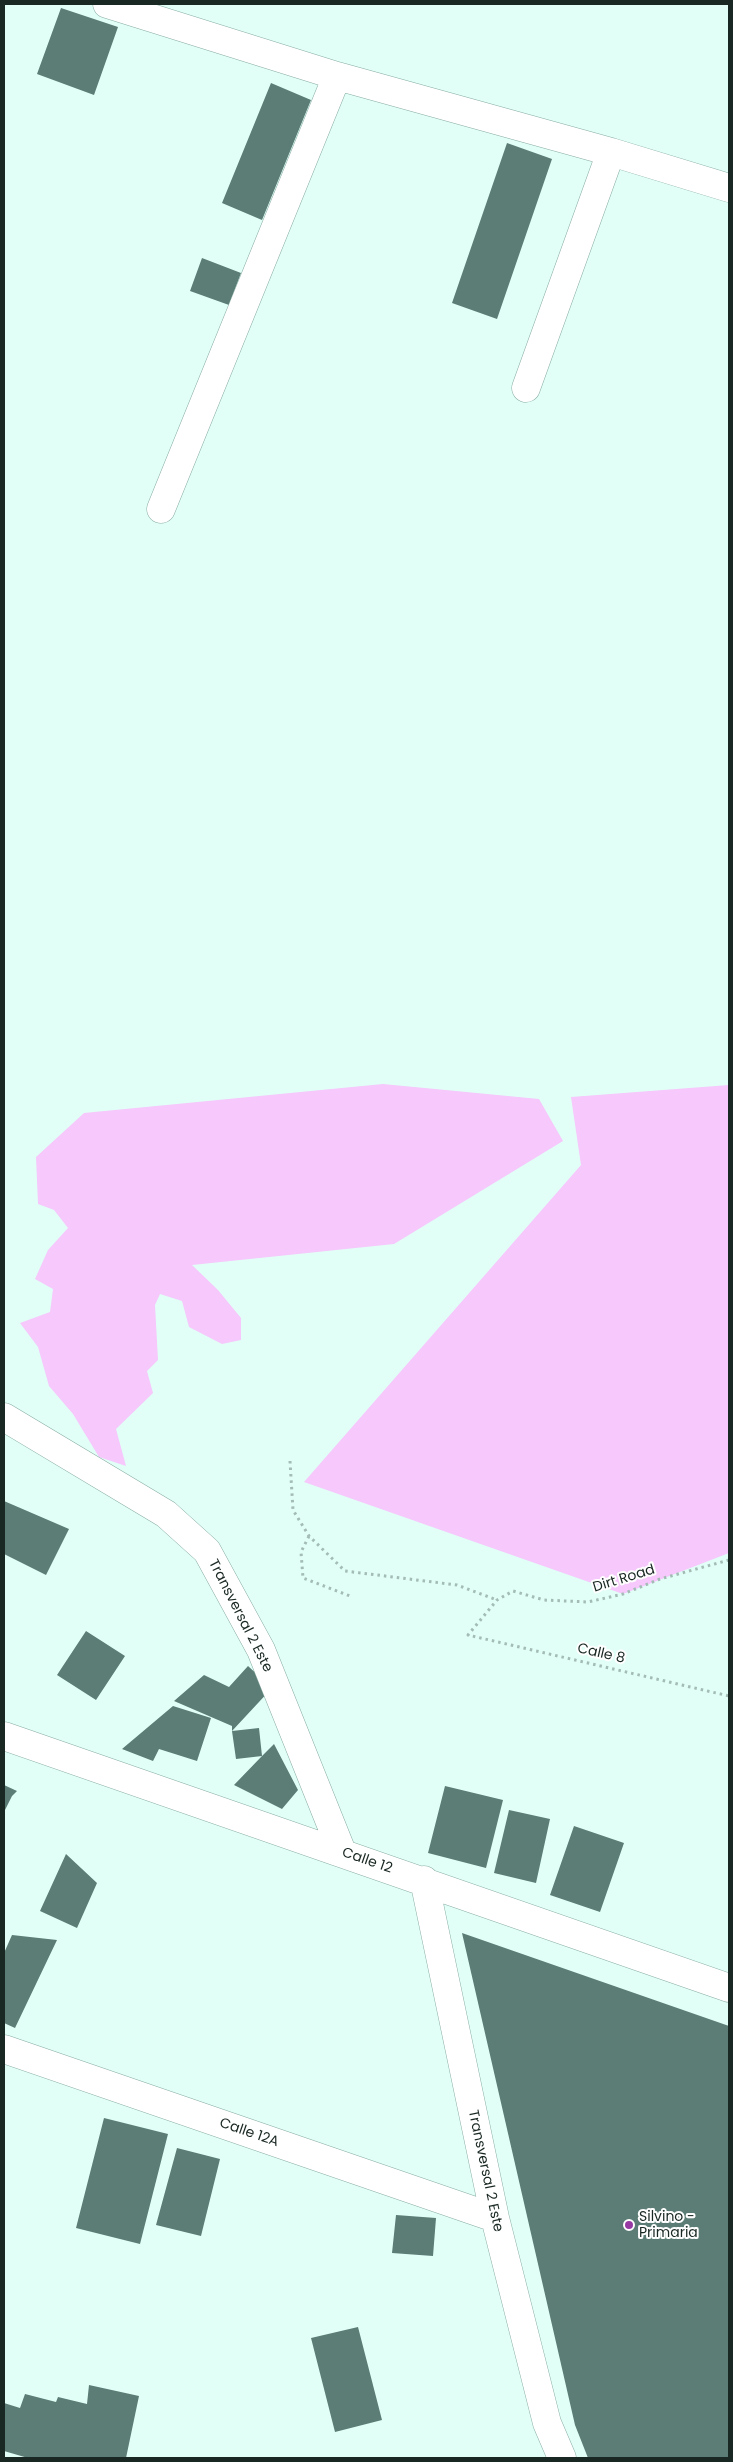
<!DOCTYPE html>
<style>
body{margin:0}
#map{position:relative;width:733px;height:2462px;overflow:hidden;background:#e1fff7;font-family:Poppins,sans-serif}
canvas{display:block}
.frame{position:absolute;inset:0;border:5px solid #1a2824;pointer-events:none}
</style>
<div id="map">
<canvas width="733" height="2462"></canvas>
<div class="frame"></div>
</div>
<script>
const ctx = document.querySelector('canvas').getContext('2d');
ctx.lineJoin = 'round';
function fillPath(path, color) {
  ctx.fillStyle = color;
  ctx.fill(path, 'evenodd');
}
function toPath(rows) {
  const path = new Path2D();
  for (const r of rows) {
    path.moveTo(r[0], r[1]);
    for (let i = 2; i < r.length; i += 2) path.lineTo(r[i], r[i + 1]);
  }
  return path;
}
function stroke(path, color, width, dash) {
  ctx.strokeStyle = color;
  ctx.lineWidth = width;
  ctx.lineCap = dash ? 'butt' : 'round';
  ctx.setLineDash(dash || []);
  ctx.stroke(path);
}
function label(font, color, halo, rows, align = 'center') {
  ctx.font = font + ' Poppins,sans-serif';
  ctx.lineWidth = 4;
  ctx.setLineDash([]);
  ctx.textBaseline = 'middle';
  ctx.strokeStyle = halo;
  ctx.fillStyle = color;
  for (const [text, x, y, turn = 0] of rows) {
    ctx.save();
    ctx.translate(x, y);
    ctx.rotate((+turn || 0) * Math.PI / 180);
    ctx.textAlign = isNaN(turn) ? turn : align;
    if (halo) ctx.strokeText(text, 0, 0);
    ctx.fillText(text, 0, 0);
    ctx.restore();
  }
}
fillPath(toPath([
 [383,1084,539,1099,563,1141,394,1244,192,1265,218,1290,241,1318,241,1340,222,1344,189,1327,182,1301,160,1294,155,1305,158,1360,147,1371,153,1393,116,1429,126,1466,99,1457,73,1414,49,1386,38,1347,20,1323,50,1312,53,1289,35,1279,48,1250,68,1228,54,1210,38,1204,36,1157,84,1113],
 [729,1085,729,1553,623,1594,304,1482,581,1165,571,1097]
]), '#f6c8fb');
fillPath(toPath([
 [61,8,118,27,94,95,37,74],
 [271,83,311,100,262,220,222,203],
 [507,143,552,159,497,319,452,303],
 [202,258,241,273,229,305,190,291],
 [4,1501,69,1529,46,1575,4,1554],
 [86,1631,125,1656,96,1700,57,1675],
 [248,1666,272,1688,232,1731,232,1726,174,1701,204,1675,229,1687],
 [173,1706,211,1718,197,1761,159,1749,153,1761,122,1749],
 [259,1728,262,1756,274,1744,298,1790,282,1809,234,1785,262,1756,236,1759,232,1731],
 [4,1785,17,1791,12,1796,4,1812],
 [445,1786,503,1800,486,1868,428,1853],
 [509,1810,550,1819,536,1883,494,1873],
 [574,1826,624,1843,600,1912,550,1895],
 [66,1854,97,1883,77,1928,40,1911],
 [462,1933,729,2026,729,2458,588,2458,575,2425],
 [12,1935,57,1940,15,2028,4,2023,4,1953],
 [104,2118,168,2134,140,2244,76,2228],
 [177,2148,220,2159,201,2236,156,2225],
 [396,2215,436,2218,433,2256,392,2253],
 [358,2327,382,2420,335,2432,311,2338],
 [89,2385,139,2396,126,2458,28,2458,4,2451,4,2403,20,2408,25,2394,56,2402,58,2397,87,2404]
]), '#5b7d75');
const minor = toPath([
 [107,4,337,76,611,152,729,188],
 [526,388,611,152],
 [161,509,337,76],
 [4,1417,166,1514,207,1551,261,1650,342,1852],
 [4,1736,729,1988],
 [424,1880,495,2218,547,2423,562,2458],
 [4,2049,495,2218]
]);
stroke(minor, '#89aca3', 29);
stroke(toPath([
 [290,1461,293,1510,309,1536,345,1571,457,1585,497,1600],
 [309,1536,301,1552,303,1578,350,1596],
 [729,1560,660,1579,623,1594,588,1602,544,1600,513,1591,497,1600,468,1635,729,1696]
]), '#a3bcb5', 3, [2.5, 4]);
stroke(minor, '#fff', 28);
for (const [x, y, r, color] of [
 [629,2225,5,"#9739a3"]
]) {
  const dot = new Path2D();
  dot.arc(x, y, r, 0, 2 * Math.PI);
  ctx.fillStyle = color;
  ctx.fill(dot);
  stroke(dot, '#fff', 2);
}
label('14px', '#1a2824', '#fff', [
 ["Dirt Road",624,1579,-17],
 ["Transversal 2 Este",240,1616,63],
 ["Calle 8",601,1654,13],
 ["Calle 12",367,1861,19],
 ["Calle 12A",249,2133,19],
 ["Transversal 2 Este",485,2171,78]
]);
label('14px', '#1a2824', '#fff', [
 ["Silvino -",639,2217],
 ["Primaria",639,2233]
], 'left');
</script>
